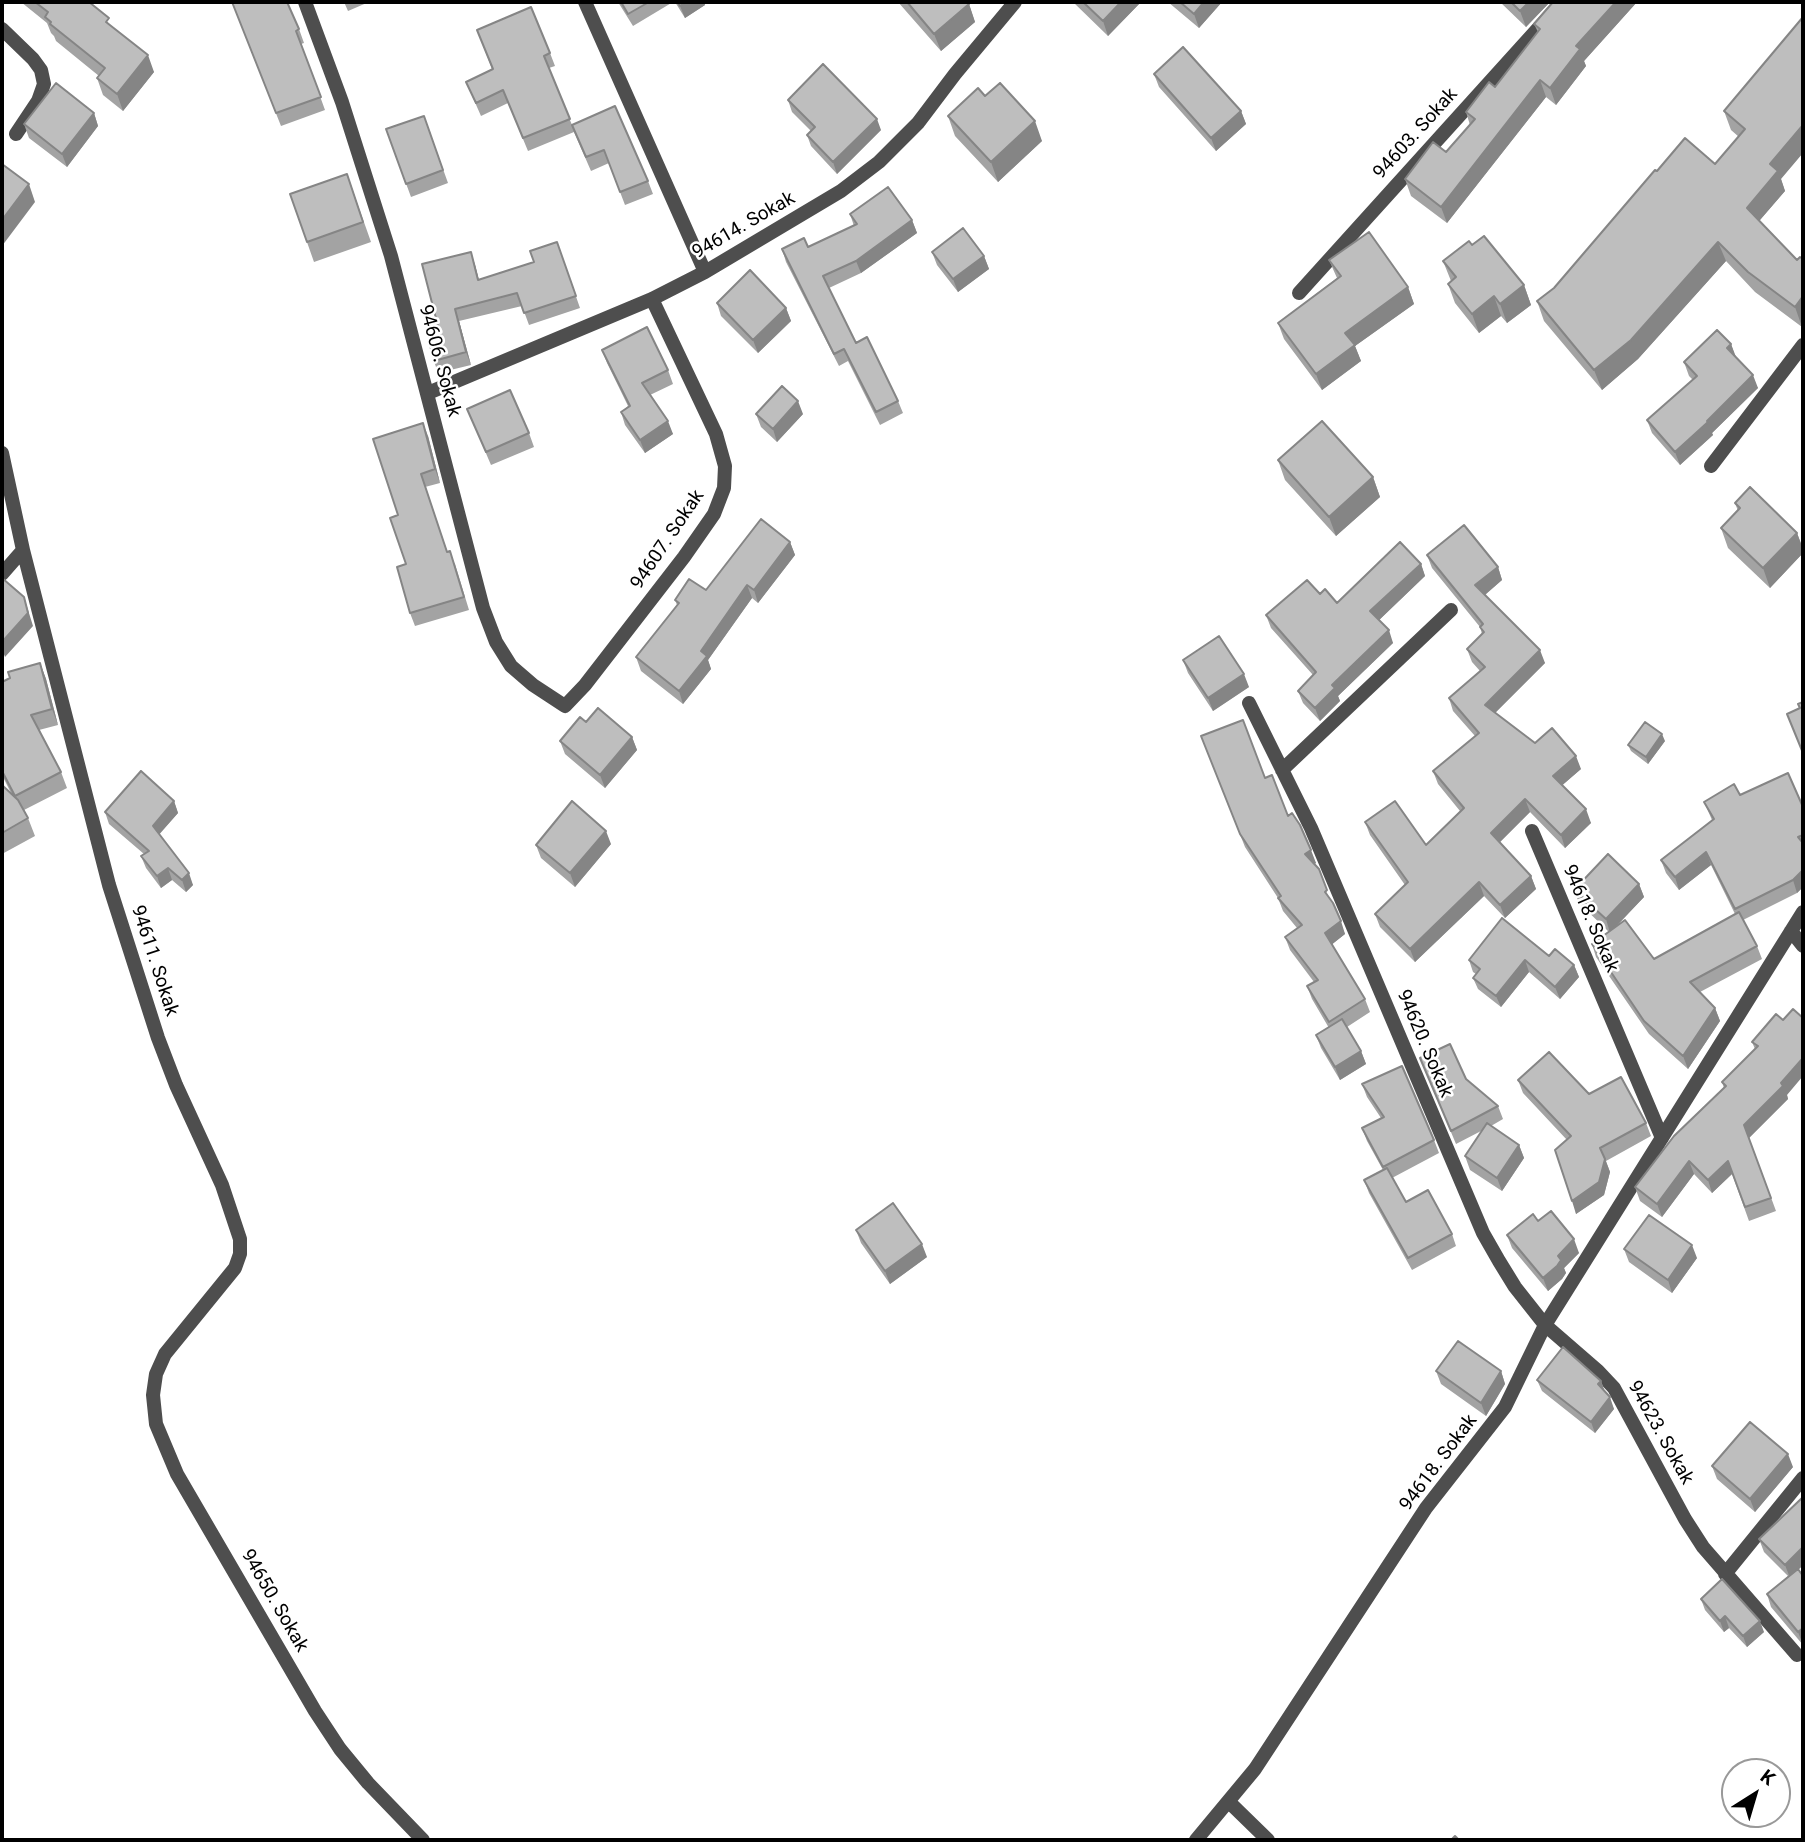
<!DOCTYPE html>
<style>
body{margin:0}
#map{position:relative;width:1805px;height:1842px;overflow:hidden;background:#fff;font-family:Roboto,sans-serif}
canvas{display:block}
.frame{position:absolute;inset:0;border:4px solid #000;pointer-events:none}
.north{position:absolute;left:1721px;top:1758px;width:70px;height:70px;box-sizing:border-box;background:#fff;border:2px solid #999;border-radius:50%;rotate:37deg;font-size:19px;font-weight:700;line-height:28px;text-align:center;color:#000}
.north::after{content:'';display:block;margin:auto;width:24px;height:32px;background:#000;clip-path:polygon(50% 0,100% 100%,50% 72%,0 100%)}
</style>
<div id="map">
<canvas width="1805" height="1842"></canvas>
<div class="frame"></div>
<div class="north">K</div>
</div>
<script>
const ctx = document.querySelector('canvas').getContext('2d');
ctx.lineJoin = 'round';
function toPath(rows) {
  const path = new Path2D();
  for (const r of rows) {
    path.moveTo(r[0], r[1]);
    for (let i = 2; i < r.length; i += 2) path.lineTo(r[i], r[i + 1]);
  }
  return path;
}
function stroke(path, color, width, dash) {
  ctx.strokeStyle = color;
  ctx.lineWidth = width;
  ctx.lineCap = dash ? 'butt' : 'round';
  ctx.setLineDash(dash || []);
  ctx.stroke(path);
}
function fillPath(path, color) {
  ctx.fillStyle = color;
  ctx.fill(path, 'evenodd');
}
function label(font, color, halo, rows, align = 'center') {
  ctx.font = font + ' Roboto,sans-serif';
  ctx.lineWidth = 5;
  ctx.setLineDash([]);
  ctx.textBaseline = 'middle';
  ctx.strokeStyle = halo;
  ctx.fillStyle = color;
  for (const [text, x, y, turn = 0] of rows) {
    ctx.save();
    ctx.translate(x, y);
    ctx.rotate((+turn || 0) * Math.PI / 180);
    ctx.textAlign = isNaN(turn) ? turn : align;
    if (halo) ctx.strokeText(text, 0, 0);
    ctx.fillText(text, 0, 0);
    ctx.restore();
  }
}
stroke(toPath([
 [305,2,342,102,391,256,483,608,496,642,511,666,533,685,565,706,585,685,684,557,714,514,724,488,725,466,716,434,652,299],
 [585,2,705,272],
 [2,29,33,59,41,70,44,84,38,101,16,134],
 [1299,293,1562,2],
 [428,393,652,299,705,272,841,191,879,162,918,123,955,74,1015,2],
 [2,453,23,550,109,885,158,1038,176,1085,222,1185,240,1239,240,1254,235,1268,165,1354,156,1374,153,1395,156,1424,177,1474,315,1711,340,1749,368,1783,423,1840],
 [1711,466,1803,345],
 [2,574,23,550],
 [1249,703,1311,828,1483,1233,1499,1261,1515,1287,1545,1325,1598,1371,1614,1388,1685,1519,1703,1547,1797,1655],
 [1282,770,1451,610],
 [1532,831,1662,1138],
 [1791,931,1803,946],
 [1725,1574,1803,1478],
 [1229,1802,1268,1840],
 [1196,1840,1255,1769,1426,1508,1505,1407,1545,1325,1803,912]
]), '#4e4e4e', 14);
fillPath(toPath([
 [21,2,89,2,154,72,123,111,103,95,97,78,99,76,56,41,54,36,51,33,47,23],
 [344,2,369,2,348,11],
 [618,2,673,2,633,26],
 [675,2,704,2,705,5,685,18],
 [898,2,967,2,969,4,975,22,941,51],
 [1073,2,1141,2,1108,36],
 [1168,2,1222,2,1199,28],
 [1500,2,1550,2,1526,27],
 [1553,2,1637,2,1584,61,1586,66,1556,105,1546,97,1447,223,1411,196,1405,179,1446,152,1470,125,1466,112,1495,87,1538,32,1534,24],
 [237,15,299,29,304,43,301,44,325,110,281,126],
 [1803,17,1781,179,1785,191,1759,221,1797,260,1803,259,1803,325,1802,327,1755,292,1726,261,1638,359,1602,390,1544,321,1537,301,1554,288,1657,171,1715,164,1739,137,1731,130,1724,111],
 [477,30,550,53,555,66,549,68,572,125,648,181,653,194,625,205,609,163,591,171,574,132,528,151,508,103,481,116,466,82,492,69],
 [1154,74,1241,111,1246,124,1216,151,1159,87],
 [985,96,1042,141,998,182,955,136,948,116],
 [788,100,881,130,837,174,811,146,807,135,811,131,792,112],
 [94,113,98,126,67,167,29,138,24,124],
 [424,116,448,183,411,197,386,129],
 [347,174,371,242,314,262,290,194],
 [850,214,912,220,917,233,861,273,829,288,856,343,898,401,903,413,880,425,848,361,839,366,786,262,782,249,808,247,854,226],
 [557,242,580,308,529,325,522,306,459,321,471,365,438,373,434,361,441,338,475,265,479,280,534,262],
 [1472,245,1524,285,1531,305,1507,323,1501,316,1479,333,1455,303,1448,284,1451,281,1443,261],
 [932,252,984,256,989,269,958,292,937,265],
 [1329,260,1408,287,1414,304,1355,346,1361,361,1322,390,1284,339,1278,323,1337,278],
 [717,303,786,308,791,321,758,353,721,316],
 [1731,344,1735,356,1758,388,1712,433,1713,435,1680,465,1652,433,1647,420,1693,380,1689,376,1684,362],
 [602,350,668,370,673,384,650,395,673,434,645,453,625,425,621,412,628,406,607,363],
 [467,409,529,433,534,447,491,465],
 [756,414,803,414,777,442,761,427],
 [428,436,440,483,425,487,447,552,455,564,469,610,415,626,410,613,406,564,398,515],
 [1278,460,1373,477,1380,497,1336,536,1285,480],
 [1735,503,1797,533,1803,549,1803,553,1770,588,1728,548,1721,528,1738,511],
 [790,542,795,555,758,603,752,598,708,660,711,669,683,704,641,671,636,657,677,605,675,600,706,590],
 [1427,555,1498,567,1502,580,1485,595,1545,663,1495,713,1535,743,1581,769,1562,785,1591,823,1565,848,1530,812,1500,842,1531,876,1536,889,1505,918,1484,896,1415,962,1380,927,1375,914,1405,885,1370,835,1365,822,1426,845,1460,811,1438,784,1433,771,1475,736,1453,711,1449,698,1480,671,1472,662,1467,649,1482,634,1480,627,1432,568],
 [1421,564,1425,576,1379,620,1393,643,1338,696,1340,701,1320,721,1303,703,1298,691,1313,675,1271,628,1266,615,1320,594,1337,603],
 [1183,660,1249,687,1213,711,1188,673],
 [40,663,46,679,58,725,39,730,61,772,67,788,24,810,28,818,35,836,2,854,2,785,11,793,2,775,2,682],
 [586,722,632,737,637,750,605,788,565,754,560,741],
 [1665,741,1648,764,1631,751,1628,745],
 [1206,749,1265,778,1316,863,1314,864,1345,934,1332,944,1365,999,1370,1012,1347,1027,1361,1051,1366,1064,1340,1080,1321,1048,1316,1035,1329,1028,1312,999,1307,986,1314,982,1290,950,1285,937,1297,928,1283,911,1278,898,1245,847],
 [1740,795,1803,807,1803,887,1797,893,1743,920,1757,946,1762,959,1700,992,1715,1008,1720,1021,1688,1069,1649,1034,1596,957,1592,944,1609,932,1579,903,1574,890,1639,884,1644,897,1616,926,1654,959,1735,914,1711,865,1679,890,1666,873,1661,860,1712,820,1704,802],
 [174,801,178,813,159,834,193,885,186,892,172,880,161,888,146,868,141,856,144,854,109,824,105,812],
 [611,844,575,887,541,858,536,845],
 [1549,956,1574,965,1579,977,1560,999,1529,972,1501,1007,1478,989,1473,978,1476,974,1473,972,1469,960],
 [1776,1014,1787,1095,1788,1099,1749,1138,1776,1211,1749,1221,1732,1174,1712,1193,1694,1174,1662,1217,1640,1201,1635,1187,1724,1088,1722,1082,1755,1049,1752,1042],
 [1420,1058,1466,1079,1498,1106,1503,1119,1491,1126,1519,1145,1524,1158,1502,1191,1470,1170,1465,1156,1483,1130,1456,1144],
 [1518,1080,1589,1094,1646,1123,1651,1136,1606,1161,1610,1172,1604,1195,1576,1214,1567,1140,1523,1093],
 [1362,1084,1434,1140,1439,1153,1392,1178,1406,1202,1452,1234,1456,1246,1412,1270,1369,1193,1364,1180,1383,1170,1367,1141,1362,1128,1381,1118,1367,1097],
 [1538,1221,1579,1253,1564,1268,1566,1273,1562,1279,1548,1291,1512,1248,1507,1235],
 [856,1230,927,1257,890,1284,861,1243],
 [1624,1249,1697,1258,1672,1293,1629,1262],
 [1436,1371,1501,1371,1505,1384,1486,1416,1441,1384],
 [1537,1380,1601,1381,1605,1392,1614,1409,1595,1433,1542,1391],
 [1712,1466,1793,1467,1755,1512,1717,1479],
 [1803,1497,1803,1565,1798,1570,1803,1576,1803,1645,1771,1607,1767,1594,1788,1576,1764,1552,1759,1539],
 [1701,1599,1764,1632,1747,1647,1729,1628,1724,1632,1705,1610]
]), '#a3a3a3');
fillPath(toPath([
 [686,2,704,2,705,5,685,18,680,6],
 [1121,2,1141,2,1108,36,1103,21],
 [1204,2,1222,2,1199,28,1194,14],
 [1529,2,1550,2,1526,27,1520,11],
 [1616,2,1637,2,1584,61,1586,66,1556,105,1550,88,1576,46],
 [969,4,975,22,941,51,934,34],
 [148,55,154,72,123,111,117,94],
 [1540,80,1546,97,1447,223,1441,207],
 [1241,111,1246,124,1216,151,1211,138],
 [94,113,98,126,67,167,62,154],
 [877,119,881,130,837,174,833,162],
 [1035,121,1042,141,998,182,991,162],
 [1803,125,1803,153,1781,179,1785,191,1754,227,1747,208,1770,164],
 [29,184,35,202,2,246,2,220],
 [912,220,917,233,861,273,856,261],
 [1718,242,1726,261,1638,359,1602,390,1594,370],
 [471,252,475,265,482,293,478,280],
 [984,256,989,269,958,292,953,279],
 [1524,285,1531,305,1507,323,1500,304],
 [1408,287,1414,304,1355,346,1361,361,1322,390,1316,374,1345,333],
 [1494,296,1501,316,1479,333,1472,314],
 [1803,296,1803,325,1802,327,1795,307],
 [786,308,791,321,758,353,753,340],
 [455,309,459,321,471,365,466,352],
 [1731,344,1736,357,1727,348],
 [1753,375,1758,388,1712,433,1713,435,1680,465,1675,452],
 [798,401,803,414,777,442,773,429],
 [668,421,673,434,645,453,640,440],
 [423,423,428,436,440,483,435,469],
 [1373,477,1380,497,1336,536,1329,517],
 [1797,533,1803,549,1803,553,1770,588,1763,568],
 [790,542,795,555,758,603,754,590],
 [1421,564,1425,576,1375,624,1370,611],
 [1498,567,1502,580,1480,599,1475,585],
 [747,585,752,598,708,660,711,669,683,704,679,691,701,651],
 [24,597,33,626,5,657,2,649,2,642],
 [1389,630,1393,643,1338,696,1340,701,1320,721,1315,708,1332,685],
 [1540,650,1545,663,1490,718,1485,705],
 [40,663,46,679,58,725,52,709],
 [1244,674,1249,687,1213,711,1208,698],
 [1662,734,1665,741,1648,764,1646,757],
 [632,737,637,750,605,788,600,775],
 [1576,756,1581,769,1558,789,1553,776],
 [1525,799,1530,812,1496,846,1491,833],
 [174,801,178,813,157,837,153,826],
 [1586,809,1591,823,1565,848,1561,835],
 [606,831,611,844,575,887,570,873],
 [1311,850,1316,863,1310,867,1305,854],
 [1706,852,1711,865,1679,890,1675,877],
 [168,868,172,880,161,888,157,876],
 [1803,870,1803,887,1797,893,1793,880],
 [189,873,193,885,186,892,182,880],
 [1531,876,1536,889,1505,918,1500,905],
 [1479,882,1484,896,1415,962,1410,949],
 [1639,884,1644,897,1610,933,1606,919],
 [1341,921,1345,934,1330,946,1325,933],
 [1525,960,1529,972,1501,1007,1496,996],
 [1574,965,1579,977,1560,999,1555,987],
 [1715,1008,1720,1021,1688,1069,1683,1056],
 [1361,1051,1366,1064,1340,1080,1335,1067],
 [1803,1058,1803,1076,1787,1095,1788,1099,1749,1138,1744,1125],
 [1519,1145,1524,1158,1502,1191,1497,1178],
 [1605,1159,1610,1172,1604,1195,1576,1214,1572,1201],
 [1689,1161,1694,1174,1662,1217,1657,1204],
 [1728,1161,1732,1174,1712,1193,1708,1180],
 [1574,1239,1579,1253,1564,1268,1566,1273,1562,1279,1548,1291,1543,1278,1558,1256],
 [922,1244,927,1257,890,1284,885,1271],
 [1692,1245,1697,1258,1672,1293,1668,1280],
 [1501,1371,1505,1384,1486,1416,1481,1403],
 [1601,1381,1605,1393,1598,1384],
 [1610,1397,1614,1409,1595,1433,1591,1422],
 [1788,1454,1793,1467,1755,1512,1750,1499],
 [1803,1547,1803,1565,1790,1578,1785,1565],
 [1725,1616,1729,1628,1724,1632,1720,1621],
 [1760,1621,1764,1632,1747,1647,1743,1636],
 [1803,1628,1803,1645,1798,1632]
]), '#858585');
const building = toPath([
 [35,2,89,2,109,18,106,22,148,55,117,94,97,78,105,68,50,24,51,22,45,17,48,12,35,2],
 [232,2,287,2,299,29,296,31,321,97,276,113,232,2],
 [621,2,649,2,628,14,621,2],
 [678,2,686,2,680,6,678,2],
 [907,2,967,2,969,4,934,34,907,2],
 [1083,2,1121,2,1103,21,1083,2],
 [1180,2,1204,2,1194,14,1180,2],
 [1511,2,1529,2,1520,11,1511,2],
 [1553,2,1616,2,1576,46,1580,49,1550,88,1540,80,1441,207,1405,179,1433,142,1446,152,1475,119,1466,112,1489,82,1495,87,1540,29,1534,24,1553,2],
 [531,7,550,53,544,56,570,119,523,138,503,90,476,103,466,82,493,69,477,30,531,7],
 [1803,17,1803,125,1770,164,1778,171,1747,208,1797,260,1800,257,1803,259,1803,296,1795,307,1748,272,1718,242,1631,340,1594,370,1537,301,1554,288,1655,170,1657,171,1685,138,1715,164,1745,129,1724,111,1803,17],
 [1183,47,1241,111,1211,138,1154,74,1183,47],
 [823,64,877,119,833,162,807,135,815,127,788,100,823,64],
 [56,83,94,113,62,154,24,124,56,83],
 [1000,83,1035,121,991,162,948,116,978,88,985,96,1000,83],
 [615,106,648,181,620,192,604,150,586,157,572,125,615,106],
 [424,116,443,170,406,184,386,129,424,116],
 [2,164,29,184,2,220,2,164],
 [347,174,363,222,307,242,290,194,347,174],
 [888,187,912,220,856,261,823,276,856,343,867,337,898,401,876,412,844,349,834,354,782,249,804,238,808,247,857,224,850,214,888,187],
 [963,228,984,256,953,279,932,252,963,228],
 [1369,232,1408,287,1345,333,1355,345,1316,374,1278,323,1341,276,1329,260,1369,232],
 [1484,236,1524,285,1500,304,1494,296,1472,314,1448,284,1456,277,1443,261,1469,241,1472,245,1484,236],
 [557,242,576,296,524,313,517,293,455,309,466,352,434,361,429,341,441,338,422,264,471,252,478,280,534,262,530,251,557,242],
 [750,270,786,308,753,340,717,303,750,270],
 [647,327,668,370,642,383,668,421,640,440,621,412,630,406,602,350,647,327],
 [1717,330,1731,344,1727,348,1753,375,1707,421,1708,422,1675,452,1647,420,1697,376,1684,362,1717,330],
 [782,386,798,401,773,429,756,414,782,386],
 [510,390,529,433,486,452,467,409,510,390],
 [1322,421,1373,477,1329,517,1278,460,1322,421],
 [423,423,435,469,421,474,447,552,450,551,464,597,410,613,397,567,406,564,390,518,398,515,373,439,423,423],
 [1750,487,1797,533,1763,568,1721,528,1740,508,1735,503,1750,487],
 [761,519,790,542,754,590,747,585,701,651,707,656,679,691,636,657,679,603,675,600,689,579,706,590,761,519],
 [1464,525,1498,567,1475,585,1540,650,1485,705,1535,743,1552,728,1576,756,1553,776,1586,809,1561,835,1525,799,1491,833,1531,876,1500,905,1479,882,1410,949,1375,914,1408,882,1365,822,1395,801,1426,845,1464,808,1433,771,1479,733,1449,698,1485,667,1467,649,1484,632,1480,627,1483,624,1427,555,1464,525],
 [1400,542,1421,564,1370,611,1389,630,1332,685,1335,688,1315,708,1298,691,1316,672,1266,615,1307,580,1320,594,1325,589,1337,603,1400,542],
 [2,578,24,597,28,613,2,642,2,578],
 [1219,636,1244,674,1208,698,1183,660,1219,636],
 [40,663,52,709,31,715,61,772,15,796,2,771,2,682,10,678,8,672,40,663],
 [1803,702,1803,753,1787,714,1800,708,1798,704,1803,702],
 [598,708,632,737,600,775,560,741,580,717,586,722,598,708],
 [1243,720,1265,778,1272,775,1288,816,1292,813,1300,825,1311,850,1305,854,1319,869,1327,890,1325,892,1333,903,1341,921,1325,933,1365,999,1329,1022,1307,986,1318,980,1285,937,1302,925,1278,898,1281,896,1240,834,1201,736,1243,720],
 [1645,722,1662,734,1646,757,1628,745,1645,722],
 [141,771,174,801,153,826,189,873,182,880,168,868,157,876,141,856,149,851,105,812,141,771],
 [1788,773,1803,807,1803,835,1798,837,1803,843,1803,870,1793,880,1735,909,1706,852,1675,877,1661,860,1714,819,1704,802,1734,784,1740,795,1788,773],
 [2,785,18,800,28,818,2,833,2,785],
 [572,801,606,831,570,873,536,845,572,801],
 [1608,854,1639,884,1606,919,1574,890,1608,854],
 [1739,912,1757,946,1690,982,1715,1008,1683,1056,1644,1021,1592,944,1625,920,1654,959,1739,912],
 [1502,918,1549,956,1555,949,1574,965,1555,987,1525,960,1496,996,1473,978,1480,969,1469,960,1502,918],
 [1793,1009,1803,1018,1803,1058,1781,1083,1783,1086,1744,1125,1771,1198,1745,1207,1728,1161,1708,1180,1689,1161,1657,1204,1635,1187,1674,1136,1726,1086,1722,1082,1758,1046,1752,1042,1776,1014,1783,1020,1793,1009],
 [1342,1019,1361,1051,1335,1067,1316,1035,1342,1019],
 [1450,1044,1466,1079,1498,1106,1451,1131,1420,1058,1450,1044],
 [1549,1052,1589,1094,1621,1077,1646,1123,1600,1148,1605,1159,1599,1182,1572,1201,1555,1150,1571,1136,1518,1080,1549,1052],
 [1402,1066,1434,1140,1383,1167,1362,1128,1384,1117,1362,1084,1402,1066],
 [1487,1123,1519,1145,1497,1178,1465,1156,1487,1123],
 [1387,1168,1406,1202,1428,1190,1452,1234,1408,1258,1364,1180,1387,1168],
 [893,1203,922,1244,885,1271,856,1230,893,1203],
 [1551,1211,1574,1239,1558,1256,1561,1260,1557,1266,1543,1278,1507,1235,1533,1214,1538,1221,1551,1211],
 [1649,1215,1692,1245,1668,1280,1624,1249,1649,1215],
 [1458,1341,1501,1371,1481,1403,1436,1371,1458,1341],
 [1563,1347,1601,1381,1598,1384,1610,1397,1591,1422,1537,1380,1563,1347],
 [1750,1422,1788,1454,1750,1499,1712,1466,1750,1422],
 [1803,1497,1803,1547,1785,1565,1759,1539,1803,1497],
 [1798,1569,1803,1576,1803,1628,1798,1632,1767,1594,1798,1569],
 [1722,1579,1760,1621,1743,1636,1725,1616,1720,1621,1701,1599,1722,1579],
 [1455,1836,1459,1840,1451,1840,1455,1836]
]);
fillPath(building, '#bebebe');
stroke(building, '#858585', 2);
label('19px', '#000', '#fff', [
 ["94603. Sokak",1416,134,-48],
 ["94614. Sokak",744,226,-30],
 ["94606. Sokak",439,361,75],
 ["94607. Sokak",668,540,-56],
 ["94618. Sokak",1590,919,67],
 ["94611. Sokak",154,961,72],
 ["94620. Sokak",1424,1044,67],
 ["94623. Sokak",1660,1433,61],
 ["94618. Sokak",1439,1463,-53],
 ["94650. Sokak",274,1601,60]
]);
</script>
